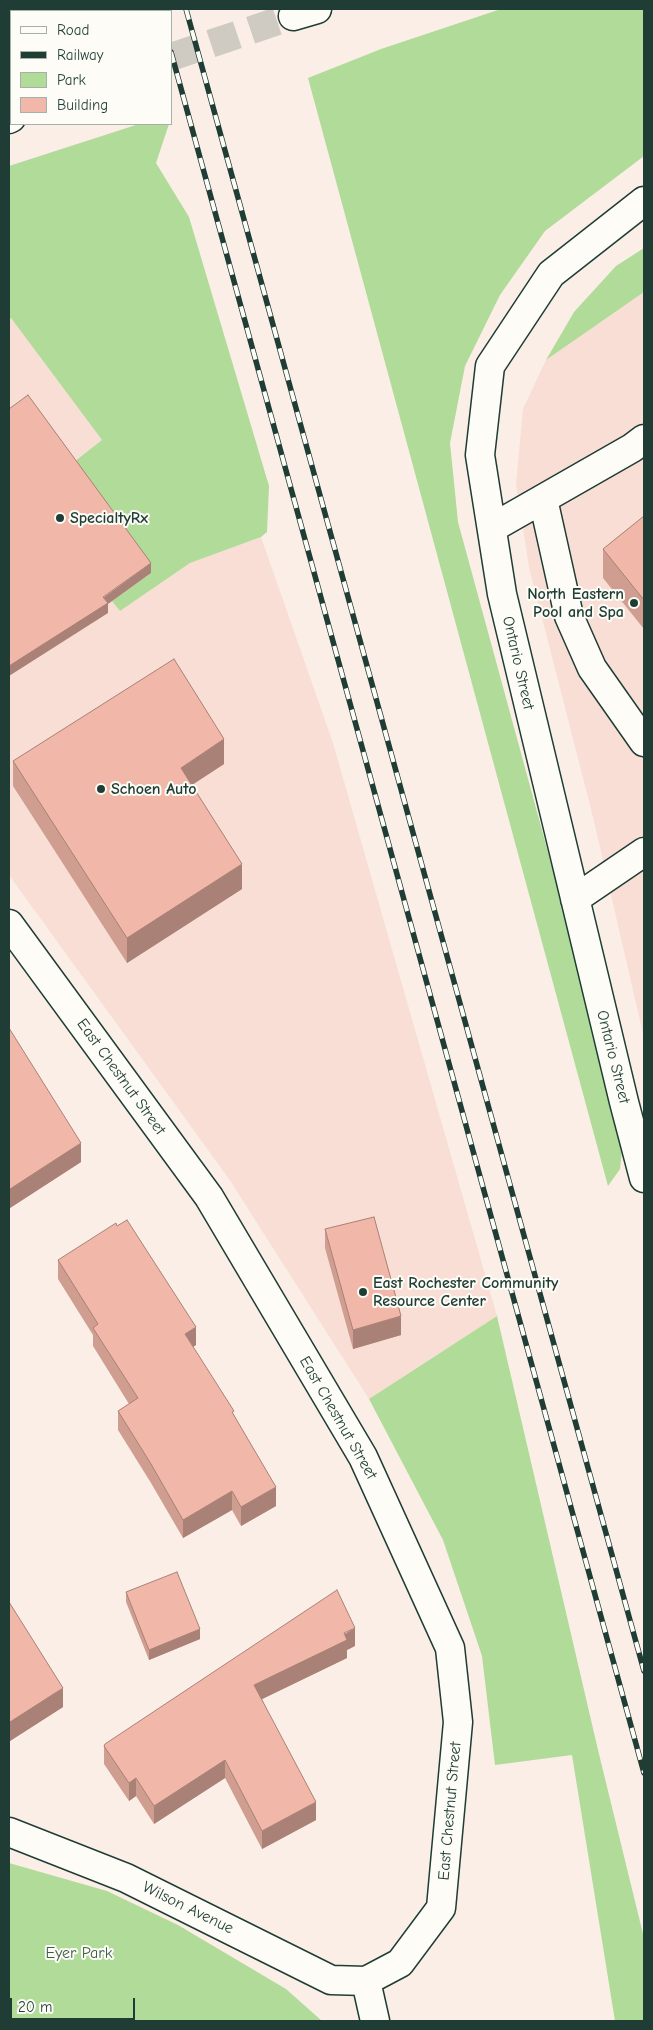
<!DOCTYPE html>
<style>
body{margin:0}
#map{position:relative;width:653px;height:2030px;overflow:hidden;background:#fbeee7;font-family:"Comic Neue",sans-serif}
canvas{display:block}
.frame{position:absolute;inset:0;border:10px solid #1f3d34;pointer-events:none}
.legend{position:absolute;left:10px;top:10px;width:162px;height:115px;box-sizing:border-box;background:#fdfcf7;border:1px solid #a4b0a9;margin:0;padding:6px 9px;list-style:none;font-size:15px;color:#1f3d34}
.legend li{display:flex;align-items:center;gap:10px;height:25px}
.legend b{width:25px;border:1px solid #a4b0a9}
.scale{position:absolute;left:10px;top:1998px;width:125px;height:22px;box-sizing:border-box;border:2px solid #1f3d34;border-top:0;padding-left:6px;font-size:15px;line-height:18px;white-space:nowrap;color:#1f3d34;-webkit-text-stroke:4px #fdfcf7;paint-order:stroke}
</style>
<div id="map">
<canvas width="653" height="2030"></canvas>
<div class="frame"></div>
<ul class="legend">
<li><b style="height:6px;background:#fdfcf7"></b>Road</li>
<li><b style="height:6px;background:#1f3d34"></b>Railway</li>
<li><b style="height:14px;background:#b0db99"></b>Park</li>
<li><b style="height:14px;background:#f1b8a9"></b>Building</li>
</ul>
<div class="scale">20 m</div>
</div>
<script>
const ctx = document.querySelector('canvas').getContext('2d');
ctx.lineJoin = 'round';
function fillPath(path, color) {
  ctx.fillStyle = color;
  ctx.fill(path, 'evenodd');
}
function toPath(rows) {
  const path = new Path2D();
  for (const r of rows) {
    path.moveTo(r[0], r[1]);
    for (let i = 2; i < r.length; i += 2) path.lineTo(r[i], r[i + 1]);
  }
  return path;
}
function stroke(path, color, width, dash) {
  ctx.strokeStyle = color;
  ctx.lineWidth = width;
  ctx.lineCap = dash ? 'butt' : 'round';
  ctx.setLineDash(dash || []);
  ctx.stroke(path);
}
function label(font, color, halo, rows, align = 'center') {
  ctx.font = font + ' "Comic Neue",sans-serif';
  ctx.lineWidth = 4;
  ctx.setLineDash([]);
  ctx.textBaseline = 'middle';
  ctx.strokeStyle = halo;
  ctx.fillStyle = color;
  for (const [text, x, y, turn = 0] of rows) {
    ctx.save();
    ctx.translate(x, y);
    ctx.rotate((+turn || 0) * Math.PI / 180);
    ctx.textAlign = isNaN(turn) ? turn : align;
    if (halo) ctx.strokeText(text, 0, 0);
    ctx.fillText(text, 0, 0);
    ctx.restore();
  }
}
fillPath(toPath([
 [644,292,644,1038,593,817,529,567,516,484,523,409,546,360],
 [11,318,102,440,71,463,151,573,113,601,120,611,190,563,261,537,333,743,497,1316,369,1399,229,1179,9,875,9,319]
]), '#f8ded4');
fillPath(toPath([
 [9,9,122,9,114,11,11,11,11,46,9,47],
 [501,9,644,9,644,156,545,231,500,295,465,366,450,443,458,522,615,1098,623,1142,620,1169,608,1186,308,78,381,49],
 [139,124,169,124,156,163,189,217,269,486,267,532,261,537,190,563,120,611,112,601,151,573,71,464,102,440,11,318,9,319,9,166],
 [644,248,644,292,546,360,574,312,616,266],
 [497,1316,598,1750,644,1938,644,2021,615,2021,572,1755,495,1765,482,1656,443,1540,369,1399],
 [9,1863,107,1891,178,1925,286,1989,322,2021,9,2021]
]), '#b0db99');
stroke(toPath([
 [171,57,293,16]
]), '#cfcbc3', 28, [28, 14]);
const minor = toPath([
 [293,16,317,9],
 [9,119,11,118],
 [644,201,551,274,490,366,480,455,502,594,624,1102,644,1178],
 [543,499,569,616,592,668,644,742],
 [492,528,632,448,644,439],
 [575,899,644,852],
 [9,924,209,1197,363,1457,450,1648,458,1722,441,1908,400,1963,366,1981],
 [9,1832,126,1878,331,1980,366,1981],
 [366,1981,375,2021]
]);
stroke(minor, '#1f3d34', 31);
stroke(minor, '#fdfcf7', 28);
const rail = toPath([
 [160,9,160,11],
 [186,9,644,1671],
 [171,52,644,1773]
]);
stroke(rail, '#1f3d34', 5.5);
stroke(rail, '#fdfcf7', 4, [11]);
fillPath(toPath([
 [644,516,644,629,603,578,603,549],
 [13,761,224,764,192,785,242,889,127,963,13,786],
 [9,1028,81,1162,10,1208,9,1206],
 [325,1229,401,1335,353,1349,325,1248],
 [58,1260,196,1345,193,1347,234,1415,276,1506,241,1526,232,1510,183,1538,151,1483,118,1430,118,1411,129,1404,93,1346,93,1335,58,1279],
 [126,1592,200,1639,149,1660,126,1602],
 [9,1602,63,1707,10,1741,9,1739],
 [355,1646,347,1650,347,1658,262,1699,316,1820,262,1849,225,1778,154,1824,136,1796,129,1801,104,1764,104,1746]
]), '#cf9e91');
fillPath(toPath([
 [151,563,151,573,108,604,108,613,9,676,9,666],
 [224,739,224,764,181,792,181,768],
 [242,864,242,889,127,963,127,938],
 [81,1143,81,1162,10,1208,10,1189],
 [401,1316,401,1335,353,1349,353,1330],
 [196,1327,196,1345,185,1352,185,1334],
 [276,1487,276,1506,241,1526,241,1507],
 [232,1491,232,1510,183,1538,183,1520],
 [355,1628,355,1646,347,1650,347,1658,254,1703,254,1685],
 [200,1629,200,1639,149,1660,149,1650],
 [63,1688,63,1707,10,1741,10,1722],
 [225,1760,225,1778,154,1824,154,1806],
 [136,1778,136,1796,129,1801,129,1783],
 [316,1802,316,1820,262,1849,262,1831]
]), '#a98176');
const building = toPath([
 [28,395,151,563,103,597,108,603,9,666,9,409,28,395],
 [644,516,644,600,603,549,644,516],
 [174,659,224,739,181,768,242,864,127,938,13,761,174,659],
 [9,1028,81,1143,10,1189,9,1187,9,1028],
 [374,1217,401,1316,353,1330,325,1229,374,1217],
 [127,1220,196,1327,185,1334,234,1411,232,1412,276,1487,241,1507,232,1491,183,1520,151,1464,118,1411,138,1398,93,1328,98,1324,58,1260,116,1223,117,1226,127,1220],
 [177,1572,200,1629,149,1650,126,1592,177,1572],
 [337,1590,355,1628,344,1633,347,1640,254,1685,316,1802,262,1831,225,1760,154,1806,136,1778,129,1783,104,1746,105,1744,337,1590],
 [9,1602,63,1688,10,1722,9,1720,9,1602]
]);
fillPath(building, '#f1b8a9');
stroke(building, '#a98176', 1);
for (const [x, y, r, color] of [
 [60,518,5,"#1f3d34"],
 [634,603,5,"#1f3d34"],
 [101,789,5,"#1f3d34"],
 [363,1292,5,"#1f3d34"]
]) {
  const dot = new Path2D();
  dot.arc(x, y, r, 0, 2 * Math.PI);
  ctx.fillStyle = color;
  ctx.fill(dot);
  stroke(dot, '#fdfcf7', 2);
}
label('bold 16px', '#1f3d34', '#fdfcf7', [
 ["SpecialtyRx",70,518],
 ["North Eastern",624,594,"right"],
 ["Pool and Spa",624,612,"right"],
 ["Schoen Auto",111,789],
 ["East Rochester Community",373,1283],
 ["Resource Center",373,1301]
], 'left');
label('16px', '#1f3d34', '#fdfcf7', [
 ["Ontario Street",518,663,77],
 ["Ontario Street",613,1057,76],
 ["East Chestnut Street",121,1077,54],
 ["East Chestnut Street",338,1418,60],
 ["East Chestnut Street",450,1811,-85],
 ["Wilson Avenue",188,1908,26]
]);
label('16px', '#3c5d48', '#fdfcf7', [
 ["Eyer Park",79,1953]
]);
</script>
